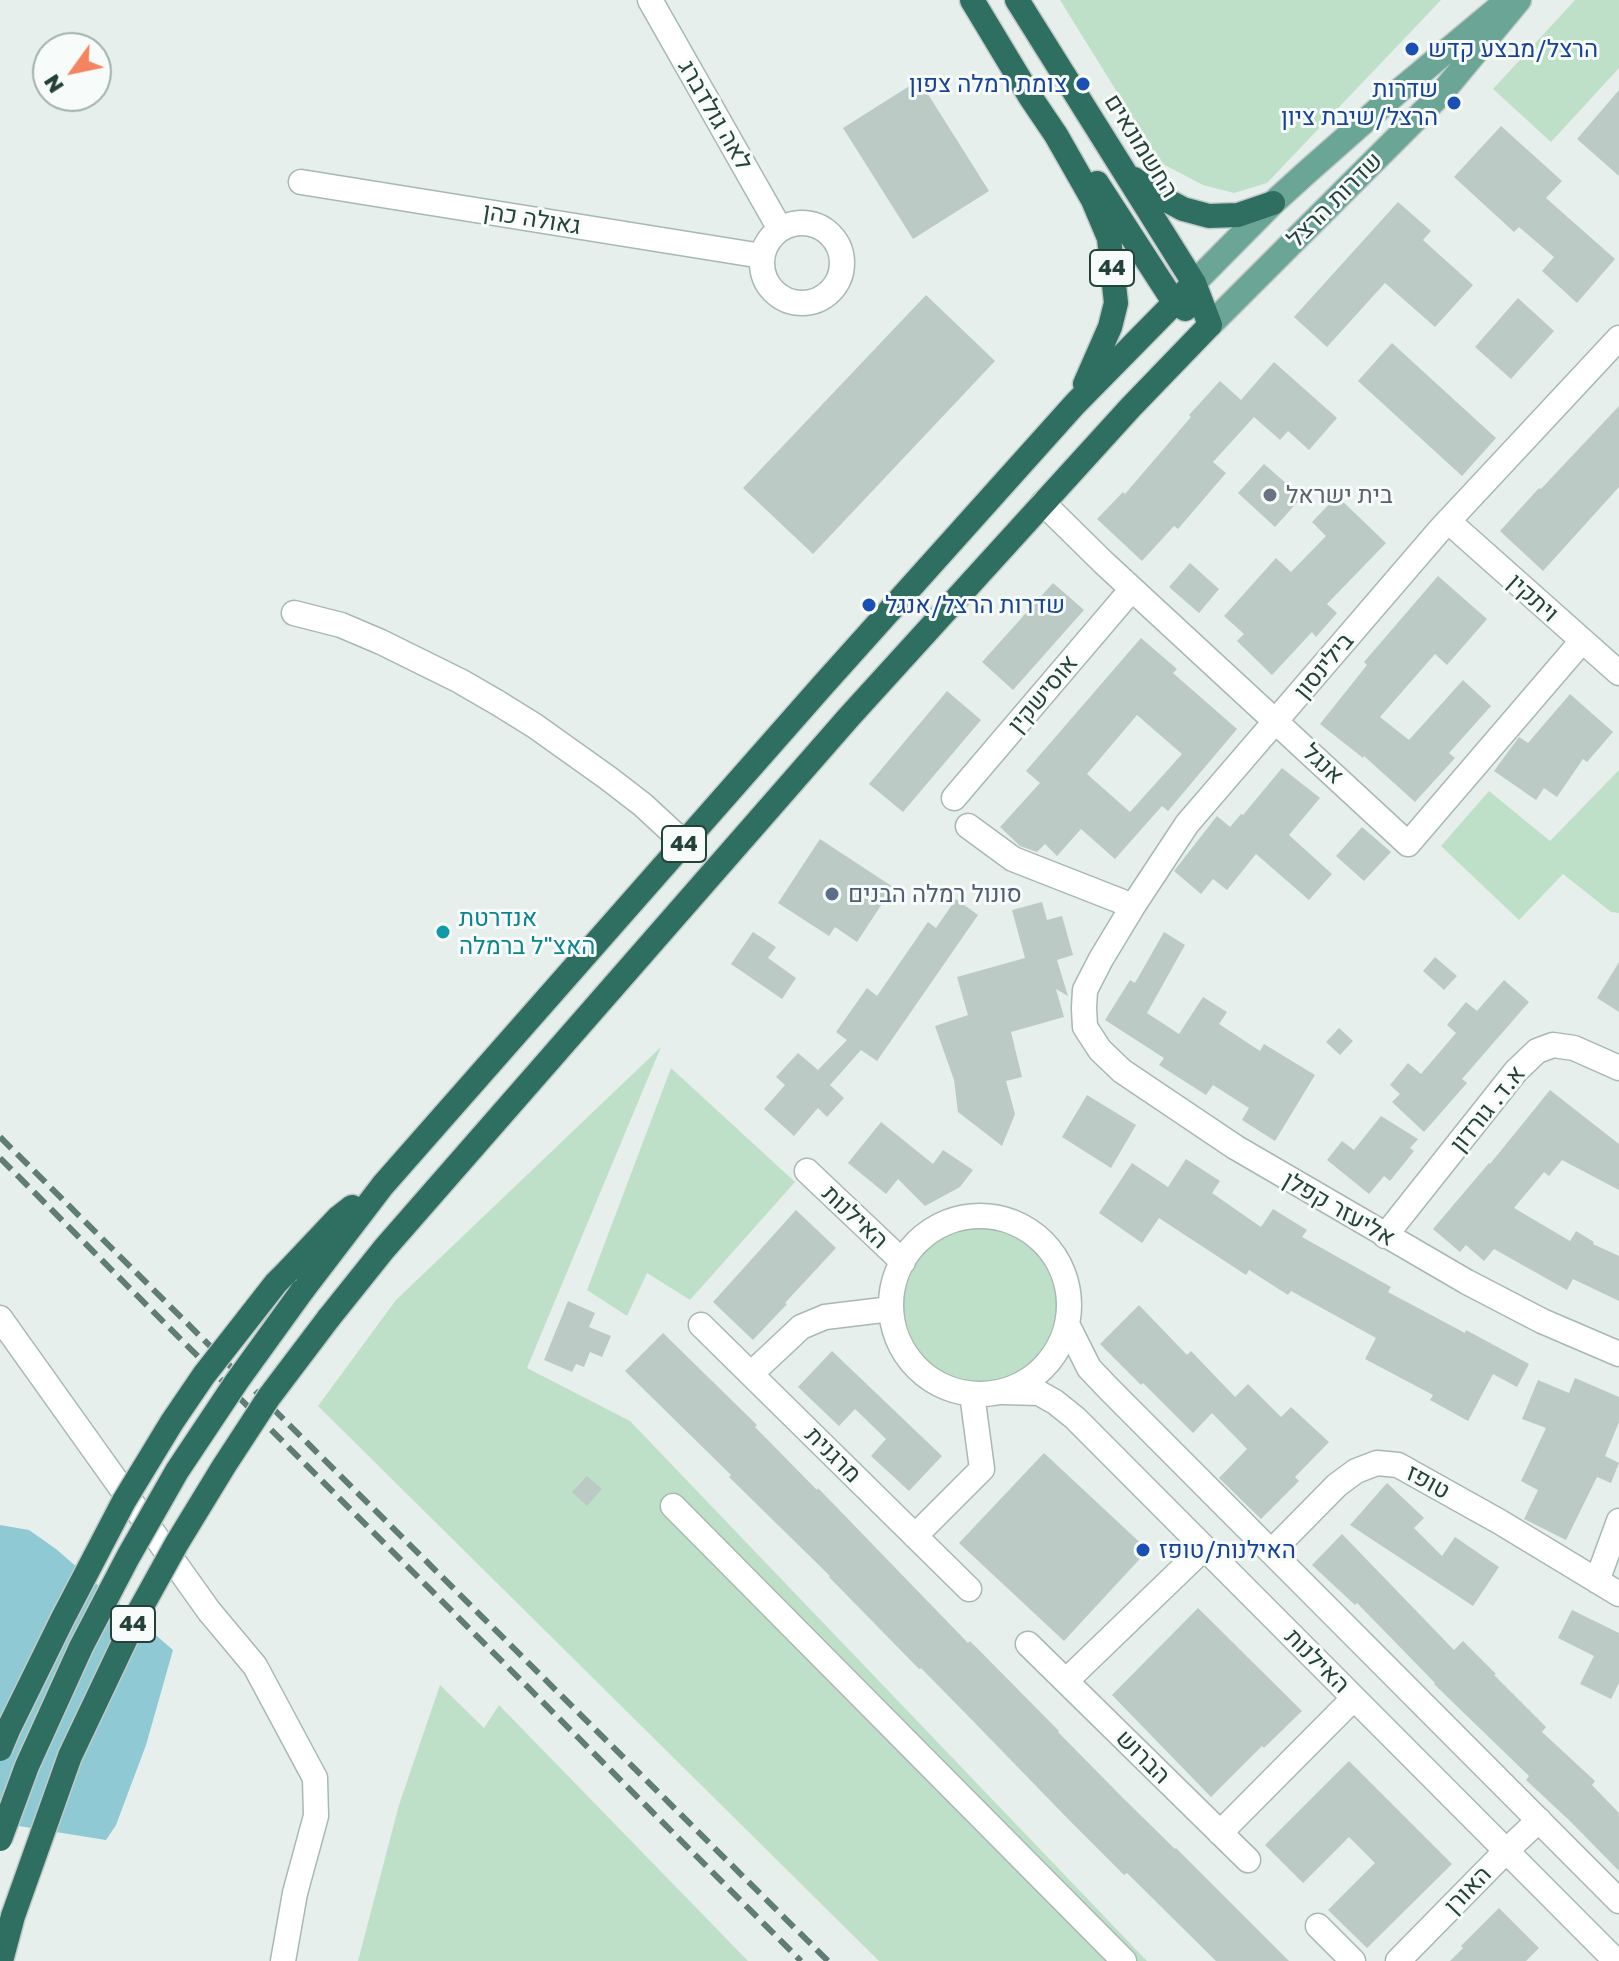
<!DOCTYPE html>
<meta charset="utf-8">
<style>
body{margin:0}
#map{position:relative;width:1619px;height:1961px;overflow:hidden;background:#e6efeb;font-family:"Golos Text",sans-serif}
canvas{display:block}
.north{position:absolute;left:32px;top:32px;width:80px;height:80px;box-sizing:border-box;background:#f7fbf9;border:2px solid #a3b1ad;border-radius:50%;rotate:237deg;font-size:22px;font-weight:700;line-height:32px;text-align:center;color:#24423a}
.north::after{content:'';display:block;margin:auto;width:28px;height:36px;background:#f4845f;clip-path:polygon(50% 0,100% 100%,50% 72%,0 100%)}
</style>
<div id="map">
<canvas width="1619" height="1961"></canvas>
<div class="north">N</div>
</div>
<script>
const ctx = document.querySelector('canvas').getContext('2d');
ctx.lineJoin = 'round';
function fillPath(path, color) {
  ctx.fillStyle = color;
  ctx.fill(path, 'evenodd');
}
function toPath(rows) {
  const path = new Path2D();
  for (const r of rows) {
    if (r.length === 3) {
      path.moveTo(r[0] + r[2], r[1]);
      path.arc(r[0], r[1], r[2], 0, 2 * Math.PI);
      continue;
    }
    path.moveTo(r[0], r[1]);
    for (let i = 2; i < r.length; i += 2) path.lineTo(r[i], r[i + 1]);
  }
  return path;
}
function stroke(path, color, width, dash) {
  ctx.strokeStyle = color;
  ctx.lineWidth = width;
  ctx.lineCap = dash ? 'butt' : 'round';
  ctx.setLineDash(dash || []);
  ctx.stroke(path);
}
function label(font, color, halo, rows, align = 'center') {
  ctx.font = font + ' "Golos Text",Heebo,sans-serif';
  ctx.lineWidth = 6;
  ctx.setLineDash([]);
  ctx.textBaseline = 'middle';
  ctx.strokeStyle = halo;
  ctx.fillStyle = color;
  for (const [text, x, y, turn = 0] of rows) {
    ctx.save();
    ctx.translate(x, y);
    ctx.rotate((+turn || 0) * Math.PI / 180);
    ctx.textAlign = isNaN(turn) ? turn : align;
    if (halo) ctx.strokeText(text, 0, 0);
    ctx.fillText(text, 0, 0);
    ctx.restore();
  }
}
fillPath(toPath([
 [1060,0,1441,0,1267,183,1234,193,1203,185,1161,163],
 [1575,0,1619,0,1619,68,1551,142,1493,89],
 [1619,770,1619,913,1611,912,1563,874,1519,920,1441,846,1489,791,1550,841],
 [661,1047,527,1368,630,1421,1147,1961,879,1961,318,1406,396,1300],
 [671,1068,795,1182,690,1300,647,1273,627,1316,587,1290],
 [981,1305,78],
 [440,1685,484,1728,499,1705,748,1961,358,1961,399,1805]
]), '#bfe0c8');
fillPath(toPath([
 [0,1525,29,1530,56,1549,173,1650,146,1745,116,1825,106,1840,0,1823]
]), '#8ec9d4');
fillPath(toPath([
 [919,80,989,191,913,239,843,128],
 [1619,90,1619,176,1577,139],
 [1501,126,1562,181,1546,198,1615,259,1577,303,1542,271,1554,257,1519,227,1514,232,1454,177],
 [1398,202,1431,231,1423,240,1473,285,1435,327,1385,283,1327,347,1294,317],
 [926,295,995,361,813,554,743,488],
 [1518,298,1554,331,1511,379,1475,347],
 [1392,343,1496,438,1462,476,1358,381],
 [1274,362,1337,418,1309,450,1288,431,1280,440,1254,417,1213,462,1226,473,1178,529,1174,526,1142,561,1097,519,1123,492,1125,494,1191,417,1189,415,1220,381,1241,400],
 [1619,406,1619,487,1543,571,1500,531,1539,488,1541,489],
 [1264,464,1302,497,1275,527,1238,493],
 [1337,496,1386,543,1327,604,1337,613,1316,637,1312,632,1272,675,1237,641,1244,634,1224,616,1276,558,1291,572,1326,536,1312,522],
 [1190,563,1219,589,1199,613,1169,587],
 [1438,576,1487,619,1447,665,1435,654,1380,717,1409,740,1463,680,1491,706,1449,753,1455,758,1415,802,1364,756,1363,758,1320,724,1367,665,1364,662],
 [1053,583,1084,610,1013,690,982,662],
 [1141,638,1177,669,1173,673,1237,729,1168,811,1162,806,1115,859,1081,829,1057,856,1045,844,1037,852,1020,846,1000,827,1040,783,1026,771],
 [1137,715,1182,754,1130,812,1087,774],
 [947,691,981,720,903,812,869,784],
 [1570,694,1613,732,1587,762,1583,759,1557,797,1544,788,1536,800,1494,771,1519,737,1528,743],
 [1282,768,1320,798,1289,835,1332,874,1309,900,1256,854,1227,890,1213,879,1201,894,1174,871,1217,816,1230,827,1241,814,1243,815],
 [1362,827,1391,852,1364,881,1336,856],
 [820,839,893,887,857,942,835,927,829,936,778,903],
 [956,899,978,915,877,1061,861,1050,830,1085,844,1098,827,1117,818,1108,794,1136,764,1109,785,1085,776,1077,798,1053,818,1070,847,1040,836,1032,867,988,877,996,928,922,936,928],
 [1042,902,1047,920,1062,916,1073,955,1057,960,1068,996,1056,989,1064,1017,1011,1032,1022,1077,1006,1081,1015,1114,1002,1146,958,1112,954,1080,935,1026,968,1015,957,977,1025,958,1012,910],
 [753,932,776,947,768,958,796,978,782,999,731,964],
 [1164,932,1185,945,1147,1013,1179,1034,1203,997,1227,1012,1219,1024,1260,1051,1264,1044,1315,1075,1275,1141,1242,1120,1249,1108,1213,1085,1206,1095,1159,1065,1164,1058,1105,1020,1130,980,1135,983],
 [1435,957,1457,976,1444,990,1423,971],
 [1619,962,1619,1012,1597,998],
 [1504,980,1529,1002,1462,1079,1467,1083,1424,1132,1392,1102,1400,1094,1390,1085,1408,1063,1421,1074,1456,1033,1447,1025,1466,1002,1477,1011],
 [1339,1028,1353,1041,1340,1055,1326,1042],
 [1550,1090,1619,1144,1619,1190,1562,1160,1549,1176,1544,1172,1514,1208,1570,1241,1576,1231,1594,1242,1593,1244,1619,1256,1619,1301,1573,1279,1567,1290,1494,1249,1484,1261,1466,1245,1460,1252,1433,1229,1489,1163,1490,1164],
 [1087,1095,1136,1125,1111,1168,1062,1137],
 [1381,1116,1418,1139,1410,1148,1414,1151,1390,1181,1384,1176,1369,1194,1327,1160,1342,1141,1354,1150],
 [881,1122,933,1164,943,1150,973,1170,960,1187,925,1206,898,1179,886,1194,848,1163],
 [1186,1159,1220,1181,1212,1193,1261,1227,1273,1209,1307,1230,1302,1237,1391,1287,1388,1292,1465,1333,1466,1330,1529,1364,1517,1387,1493,1374,1468,1421,1430,1400,1433,1395,1365,1359,1376,1338,1291,1291,1288,1295,1249,1270,1246,1275,1159,1218,1142,1243,1099,1213,1132,1163,1168,1187],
 [796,1210,836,1248,785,1303,787,1304,753,1340,713,1302],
 [568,1301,595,1313,589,1327,611,1336,602,1357,590,1352,584,1367,576,1364,572,1372,544,1360],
 [1139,1305,1187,1355,1191,1351,1235,1397,1248,1384,1281,1417,1291,1407,1329,1442,1295,1477,1299,1481,1261,1519,1219,1478,1247,1449,1212,1413,1193,1433,1143,1383,1141,1385,1100,1344],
 [663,1333,757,1425,755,1427,817,1490,818,1488,968,1643,970,1641,1059,1731,1058,1732,1122,1797,1175,1849,1176,1848,1289,1961,1216,1961,1127,1873,1124,1875,1069,1820,972,1720,921,1668,919,1669,829,1577,830,1576,729,1477,731,1475,625,1371],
 [832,1351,942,1456,909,1491,871,1456,886,1439,855,1409,839,1426,798,1387],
 [1575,1378,1619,1397,1619,1422,1605,1456,1619,1463,1611,1483,1597,1477,1566,1540,1524,1519,1538,1490,1521,1481,1546,1428,1522,1419,1538,1380,1569,1393],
 [1044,1453,1148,1550,1064,1641,959,1543],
 [587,1476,602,1489,587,1506,572,1492],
 [1387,1483,1424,1518,1414,1528,1442,1556,1455,1537,1499,1567,1473,1606,1350,1525],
 [1342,1534,1454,1650,1463,1641,1496,1674,1494,1675,1546,1727,1542,1732,1595,1781,1592,1785,1619,1813,1619,1871,1571,1822,1526,1780,1529,1776,1434,1684,1435,1683,1357,1603,1355,1605,1312,1565],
 [1198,1608,1302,1711,1264,1748,1262,1746,1211,1797,1112,1695],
 [1572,1610,1619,1633,1619,1683,1611,1699,1580,1684,1594,1656,1558,1638],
 [1349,1761,1452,1864,1367,1948,1328,1910,1375,1863,1349,1837,1303,1883,1265,1845],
 [1499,1908,1539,1948,1526,1961,1450,1961,1463,1948,1461,1946]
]), '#bbcac4');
const minor = toPath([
 [650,0,780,229],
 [301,182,762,256],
 [802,263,40],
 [1619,338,1438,532,1187,824,1133,906,1101,959,1085,990,1084,1008,1085,1027,1100,1050,1122,1071,1235,1147,1467,1282,1542,1321,1619,1354],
 [1043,503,1104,563,1408,844,1582,641],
 [1448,521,1619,673],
 [294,613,341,625,381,642,460,681,498,703,535,726,608,778,643,805,684,843],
 [954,798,1132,589],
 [968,826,1013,859,1133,906],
 [807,1171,903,1262],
 [980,1305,89],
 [1385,1236,1516,1071,1537,1051,1553,1045,1574,1048,1619,1068],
 [0,1318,209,1611,255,1666,315,1778,316,1816,295,1893,283,1961],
 [701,1325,969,1589],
 [1068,1326,1089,1368,1109,1389,1619,1901],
 [751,1374,801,1327,825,1317,891,1309],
 [1003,1392,1039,1393,1055,1402,1075,1418,1616,1961],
 [673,1506,1124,1961],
 [915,1536,982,1469,972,1394],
 [1271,1552,1337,1485,1356,1471,1377,1463,1398,1465,1500,1522,1619,1594],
 [1597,1581,1619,1521],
 [1028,1644,1248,1860],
 [1066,1681,1204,1548],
 [1220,1833,1354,1698],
 [1318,1926,1353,1961],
 [1398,1961,1506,1851,1539,1820]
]);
const major = toPath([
 [1194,283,1273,203,1306,173,1400,90,1503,4],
 [1210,325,1441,94,1519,0]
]);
const highway = toPath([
 [972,0,1031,98,1056,135,1093,200,1109,238,1116,303,1110,327,1085,384],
 [1017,0,1194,283,1210,325],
 [1134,179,1153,193,1183,209,1209,216,1238,215,1273,203],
 [1097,183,1174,302,1185,309],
 [288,1271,338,1218,352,1207],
 [302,1291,383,1185,823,685,1075,404,1194,283],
 [328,1319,384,1249,849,717,1130,408,1210,325]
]);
stroke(minor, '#a8b8b2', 27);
stroke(major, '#c2cac8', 27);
stroke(highway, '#c2cac8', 27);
stroke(minor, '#fff', 24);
stroke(major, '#6aa596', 24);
stroke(highway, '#2f6f62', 24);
stroke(toPath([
 [0,1137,828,1961],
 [0,1158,801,1961]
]), '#5f7d75', 6, [16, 8]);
const highwayBridge = toPath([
 [0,1749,8,1730,63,1618,124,1501,172,1422,204,1375,276,1283,288,1271],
 [0,1839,27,1766,81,1647,128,1557,177,1471,237,1381,302,1291],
 [1,1961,13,1916,70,1756,136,1617,177,1543,224,1466,269,1397,328,1319]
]);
stroke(highwayBridge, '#c2cac8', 27, []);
stroke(highwayBridge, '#2f6f62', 24);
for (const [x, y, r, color] of [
 [1412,49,8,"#1a4fb4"],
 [1083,84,8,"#1a4fb4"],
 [1454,103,8,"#1a4fb4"],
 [1270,495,8,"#6b7280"],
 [869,605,8,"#1a4fb4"],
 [832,894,8,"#5c6f8a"],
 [443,932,8,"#0f9aa8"],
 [1143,1550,8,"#1a4fb4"]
]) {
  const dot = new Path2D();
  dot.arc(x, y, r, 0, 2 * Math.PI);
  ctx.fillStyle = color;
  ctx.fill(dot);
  stroke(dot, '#f7fbf9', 3);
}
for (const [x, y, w] of [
 [1112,268,44],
 [684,844,44],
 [133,1624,44]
]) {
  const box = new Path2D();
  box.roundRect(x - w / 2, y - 18, w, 36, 6);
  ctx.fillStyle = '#f7fbf9';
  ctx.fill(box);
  stroke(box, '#24423a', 2);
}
label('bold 22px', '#24423a', null, [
 ["44",1112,268],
 ["44",684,844],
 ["44",133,1624]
]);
label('24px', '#164399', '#f7fbf9', [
 ["הרצל/מבצע קדש",1428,49],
 ["צומת רמלה צפון",1067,84,"right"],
 ["שדרות",1438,89,"right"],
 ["הרצל/שיבת ציון",1438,117,"right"],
 ["שדרות הרצל/אנגל",885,605],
 ["האילנות/טופז",1159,1550]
], 'left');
label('24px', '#24423a', '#f7fbf9', [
 ["לאה גולדברג",715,115,60],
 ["החשמונאים",1141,146,58],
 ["שדרות הרצל",1335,200,-45],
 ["גאולה כהן",532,219,9],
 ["ויתקין",1533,598,42],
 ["בילינסון",1324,666,-50],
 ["אוסישקין",1043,694,-50],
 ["אנגל",1323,764,43],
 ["א.ד. גורדון",1488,1109,-51],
 ["אליעזר קפלן",1339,1209,30],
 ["האילנות",855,1217,43],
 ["מרגנית",833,1455,45],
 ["טופז",1428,1482,29],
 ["האילנות",1317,1661,45],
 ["הברוש",1143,1757,45],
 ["האורן",1468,1890,-46]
]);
label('24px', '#5b616d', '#f7fbf9', [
 ["בית ישראל",1286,495]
], 'left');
label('24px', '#4e5e75', '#f7fbf9', [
 ["סונול רמלה הבנים",848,894]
], 'left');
label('24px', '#0d838f', '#f7fbf9', [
 ["אנדרטת",459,918],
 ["האצ\"ל ברמלה",459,946]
], 'left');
</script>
